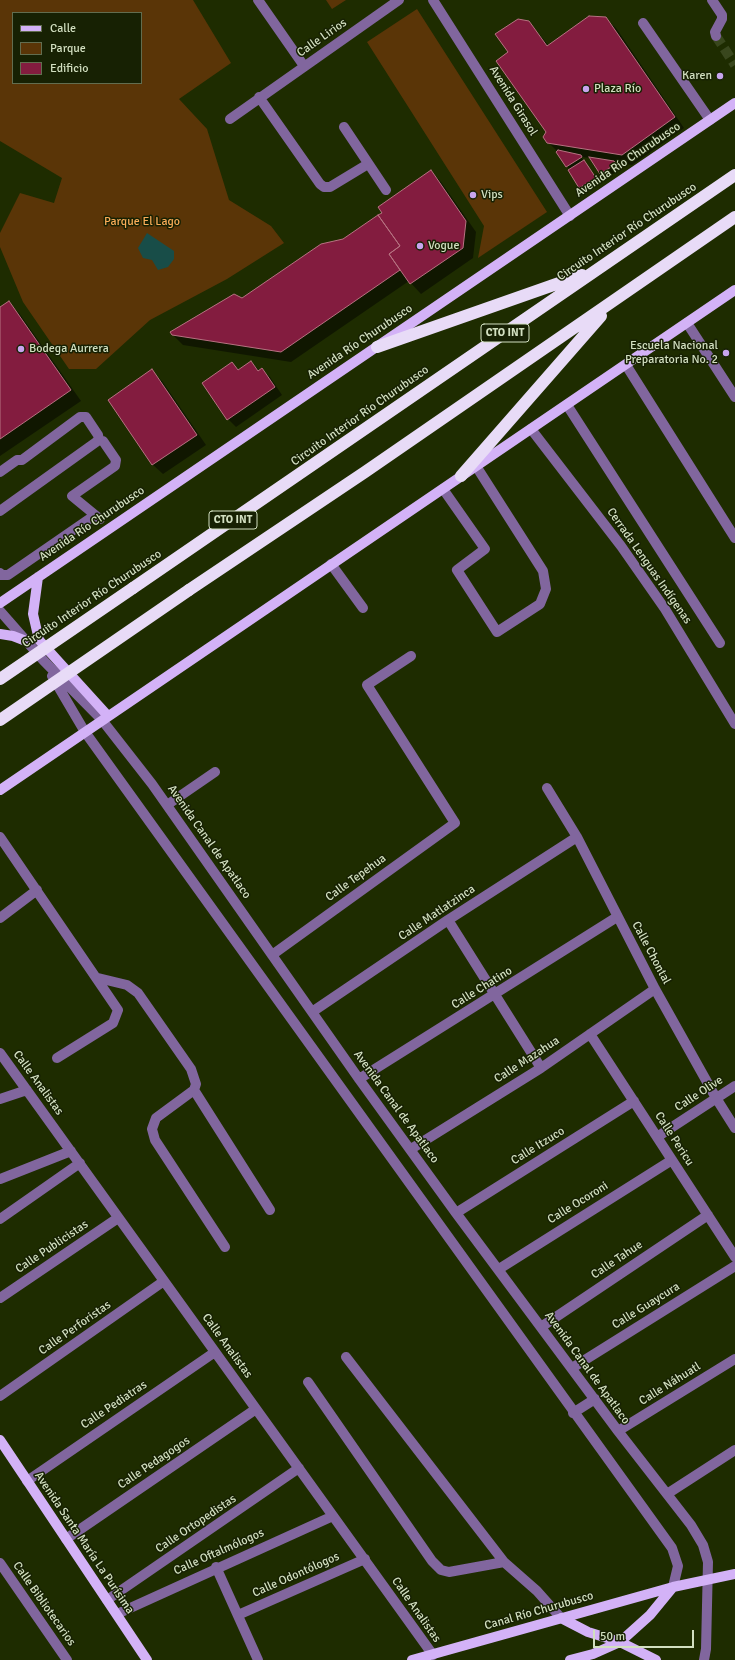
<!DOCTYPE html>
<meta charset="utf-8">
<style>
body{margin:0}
#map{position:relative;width:735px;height:1660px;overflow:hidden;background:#1e2c00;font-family:Signika,sans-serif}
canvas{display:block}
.legend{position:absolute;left:12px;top:12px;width:130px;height:72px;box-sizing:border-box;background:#172103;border:1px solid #626d4f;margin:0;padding:5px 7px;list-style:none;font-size:12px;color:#d2dfc0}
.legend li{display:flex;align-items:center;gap:8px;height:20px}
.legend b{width:20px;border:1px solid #626d4f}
.scale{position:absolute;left:593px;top:1630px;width:101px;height:18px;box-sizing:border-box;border:2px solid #d2dfc0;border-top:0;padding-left:5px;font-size:12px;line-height:14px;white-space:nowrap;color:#d2dfc0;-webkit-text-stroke:3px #172103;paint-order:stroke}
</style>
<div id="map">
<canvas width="735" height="1660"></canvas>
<ul class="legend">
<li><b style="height:5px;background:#d3b2f7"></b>Calle</li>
<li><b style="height:11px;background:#5a3507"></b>Parque</li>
<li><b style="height:11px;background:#831c3f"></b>Edificio</li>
</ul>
<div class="scale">50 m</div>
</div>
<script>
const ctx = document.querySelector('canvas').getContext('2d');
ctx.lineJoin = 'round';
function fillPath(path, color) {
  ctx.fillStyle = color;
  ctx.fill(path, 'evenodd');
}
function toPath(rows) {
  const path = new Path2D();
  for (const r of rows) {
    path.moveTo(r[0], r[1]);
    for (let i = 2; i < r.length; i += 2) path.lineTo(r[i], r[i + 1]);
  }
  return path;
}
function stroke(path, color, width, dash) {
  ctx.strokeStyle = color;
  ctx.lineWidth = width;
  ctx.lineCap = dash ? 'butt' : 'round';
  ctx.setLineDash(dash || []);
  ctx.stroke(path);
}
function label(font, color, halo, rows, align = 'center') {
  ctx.font = font + ' Signika,sans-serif';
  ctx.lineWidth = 3;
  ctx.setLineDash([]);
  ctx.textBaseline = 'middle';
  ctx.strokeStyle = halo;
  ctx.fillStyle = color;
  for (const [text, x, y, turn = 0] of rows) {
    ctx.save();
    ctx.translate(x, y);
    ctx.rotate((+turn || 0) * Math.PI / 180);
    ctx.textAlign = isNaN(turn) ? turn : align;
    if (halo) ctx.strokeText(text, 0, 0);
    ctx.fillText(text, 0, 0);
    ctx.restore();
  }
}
fillPath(toPath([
 [0,0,193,0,231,63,179,99,207,129,229,200,271,226,284,243,227,279,150,320,96,369,69,369,23,302,0,247,0,233,20,193,54,203,62,178,0,141],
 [13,13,141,13,141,83,13,83],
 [326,0,346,0,332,9],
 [417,9,547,212,478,258,484,226,367,42]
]), '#5a3507');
fillPath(toPath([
 [147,233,174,251,174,259,168,267,158,270,152,260,143,258,138,248]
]), '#184d48');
fillPath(toPath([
 [605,18,616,28,684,128,632,165,613,162,620,169,606,179,591,158,581,157,600,183,585,192,557,151,548,142,548,132,510,52,529,22,549,46],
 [431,171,441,182,476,232,473,258,421,294,409,281,291,362,183,345,173,335,242,299,343,240,383,213],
 [9,303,19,313,81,401,0,456,0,309],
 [251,362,260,371,262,370,270,377,282,395,236,427,228,419,232,364,239,370],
 [152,371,162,381,206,445,163,474,152,464]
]), '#0007');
const building = toPath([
 [589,16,606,17,675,117,622,155,547,143,543,137,546,132,496,61,508,52,495,34,518,19,529,21,547,46,589,16],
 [558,150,581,155,582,157,566,167,556,152,558,150],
 [589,157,614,161,616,164,600,174,589,157],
 [584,160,596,178,579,188,568,170,584,160],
 [431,170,466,221,463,248,410,284,389,254,400,246,378,215,382,213,378,207,431,170],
 [378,215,400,246,389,254,400,270,281,352,172,335,170,332,234,294,242,298,321,244,343,239,378,215],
 [9,301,71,390,0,439,0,307,9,301],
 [251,361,258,371,262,368,275,387,227,420,202,383,232,362,238,370,251,361],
 [152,369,197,435,152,465,108,400,152,369]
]);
fillPath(building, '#831c3f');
stroke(building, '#b77281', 1);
stroke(toPath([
 [716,36,735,65]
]), '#39471d', 10, [10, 5]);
stroke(toPath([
 [258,0,304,66],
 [433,0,570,216],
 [712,0,722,15,722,19,715,32,716,36],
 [643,23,710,120],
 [259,97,320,184,324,187,330,187,368,164],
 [230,119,399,0],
 [344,127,386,190],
 [687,323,735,397],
 [626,365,735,538],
 [567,405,720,643],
 [531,429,621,546,665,609,735,724],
 [0,472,17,460,22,460,80,417,86,417,98,435,99,440],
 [443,489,485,549,457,570,497,632,540,604,546,589,543,571,476,466],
 [0,511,99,440,103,441,116,460,115,466,72,496,100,519],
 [331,564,363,608],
 [0,573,1,575,8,575,95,515],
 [0,611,43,660,102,720,152,784,359,1079,456,1213,618,1431,691,1525,703,1545,708,1562,706,1649,704,1660],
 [52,676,85,732,672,1548,678,1566,673,1587],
 [547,788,577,837,655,989,716,1098,735,1128],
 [167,805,215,772],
 [0,837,118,1010,113,1023,57,1058],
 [0,918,37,890],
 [448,920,541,1068],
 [272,955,455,823,367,685,411,656],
 [98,978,127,985,138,993,191,1069,196,1084,194,1090,156,1118,152,1129,155,1140,225,1247],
 [312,1012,448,920,577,837],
 [590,1034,735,1257],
 [0,1053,433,1655],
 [359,1079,617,917],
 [194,1090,270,1210],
 [0,1099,27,1090],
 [657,1137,735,1086],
 [411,1149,541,1068,655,989],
 [0,1179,71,1151],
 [456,1213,634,1101],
 [0,1219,80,1163],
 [499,1269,672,1160],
 [0,1298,118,1218],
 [541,1327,708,1215],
 [346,1357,504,1562],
 [572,1368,735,1266],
 [308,1382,432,1561,441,1570,449,1572,504,1562,537,1591,561,1618],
 [0,1396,164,1281],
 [573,1413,595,1399],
 [618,1431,735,1359],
 [27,1481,215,1352],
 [667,1494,735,1450],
 [66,1539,256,1409],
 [0,1563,67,1660],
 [216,1567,258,1660],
 [107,1600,299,1468],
 [117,1614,333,1516],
 [238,1615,365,1559]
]), '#81669e', 10);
stroke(toPath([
 [38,577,33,614,39,640,108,716],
 [0,603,735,103],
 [0,634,13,636,26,641],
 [0,790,735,290],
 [0,1440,147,1660],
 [561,1618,588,1632,620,1642,656,1660],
 [412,1660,673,1587,735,1574],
 [570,1660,593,1654,620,1642,650,1615,673,1587]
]), '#d3b2f7', 10);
stroke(toPath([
 [377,347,582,275],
 [461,476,601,316],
 [133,588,735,175],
 [189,590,365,472,735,217]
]), '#e8dbf7', 12);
stroke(toPath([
 [0,679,133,588],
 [0,720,189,590]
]), '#e8dbf7', 12);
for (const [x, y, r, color] of [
 [720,76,4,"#c8a5ee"],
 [586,89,4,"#c8a5ee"],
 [473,195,4,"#c8a5ee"],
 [420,246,4,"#c8a5ee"],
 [21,349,4,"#c8a5ee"],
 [726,353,4,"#c8a5ee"]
]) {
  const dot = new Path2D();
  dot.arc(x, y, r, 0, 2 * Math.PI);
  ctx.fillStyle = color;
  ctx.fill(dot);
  stroke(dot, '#172103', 1.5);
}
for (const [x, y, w] of [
 [505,333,48],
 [233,520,48]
]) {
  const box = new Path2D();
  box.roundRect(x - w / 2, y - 9, w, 18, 3);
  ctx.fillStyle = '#172103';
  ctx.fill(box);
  stroke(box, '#d2dfc0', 1);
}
label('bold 11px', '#d2dfc0', null, [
 ["CTO INT",505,333],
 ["CTO INT",233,520]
]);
label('12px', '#d2dfc0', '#172103', [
 ["Calle Lirios",322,38,-35],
 ["Avenida Girasol",513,101,58],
 ["Avenida Río Churubusco",628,160,-34],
 ["Circuito Interior Río Churubusco",627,232,-34],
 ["Avenida Río Churubusco",360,342,-34],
 ["Circuito Interior Río Churubusco",360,416,-35],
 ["Avenida Río Churubusco",92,524,-34],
 ["Cerrada Lenguas Indígenas",649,566,55],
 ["Circuito Interior Río Churubusco",92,599,-34],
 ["Avenida Canal de Apatlaco",209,842,55],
 ["Calle Tepehua",356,878,-36],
 ["Calle Matlatzinca",437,913,-34],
 ["Calle Chontal",651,953,62],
 ["Calle Chatino",482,988,-32],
 ["Calle Mazahua",527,1060,-33],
 ["Calle Analistas",38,1083,54],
 ["Calle Olive",699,1094,-33],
 ["Avenida Canal de Apatlaco",396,1107,54],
 ["Calle Pericu",674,1139,57],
 ["Calle Itzuco",538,1146,-32],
 ["Calle Ocoroni",578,1203,-32],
 ["Calle Publicistas",52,1247,-34],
 ["Calle Tahue",617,1260,-34],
 ["Calle Guaycura",646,1306,-32],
 ["Calle Perforistas",75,1328,-35],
 ["Calle Analistas",227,1346,54],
 ["Avenida Canal de Apatlaco",587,1368,54],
 ["Calle Náhuatl",670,1384,-32],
 ["Calle Pediatras",114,1405,-34],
 ["Calle Pedagogos",154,1463,-34],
 ["Calle Ortopedistas",196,1524,-34],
 ["Avenida Santa María La Purísima",84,1543,56],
 ["Calle Oftalmólogos",219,1552,-24],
 ["Calle Odontólogos",296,1575,-24],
 ["Calle Bibliotecarios",44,1604,55],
 ["Calle Analistas",416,1610,55],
 ["Canal Río Churubusco",539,1611,-16]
]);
label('12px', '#d2dfc0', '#172103', [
 ["Karen",712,76,"right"],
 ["Plaza Río",594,89],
 ["Vips",481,195],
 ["Vogue",428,246],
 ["Escuela Nacional",718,346,"right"],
 ["Preparatoria No. 2",718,360,"right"],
 ["Bodega Aurrera",29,349]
], 'left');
label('12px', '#faac58', '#172103', [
 ["Parque El Lago",142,222]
]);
</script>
